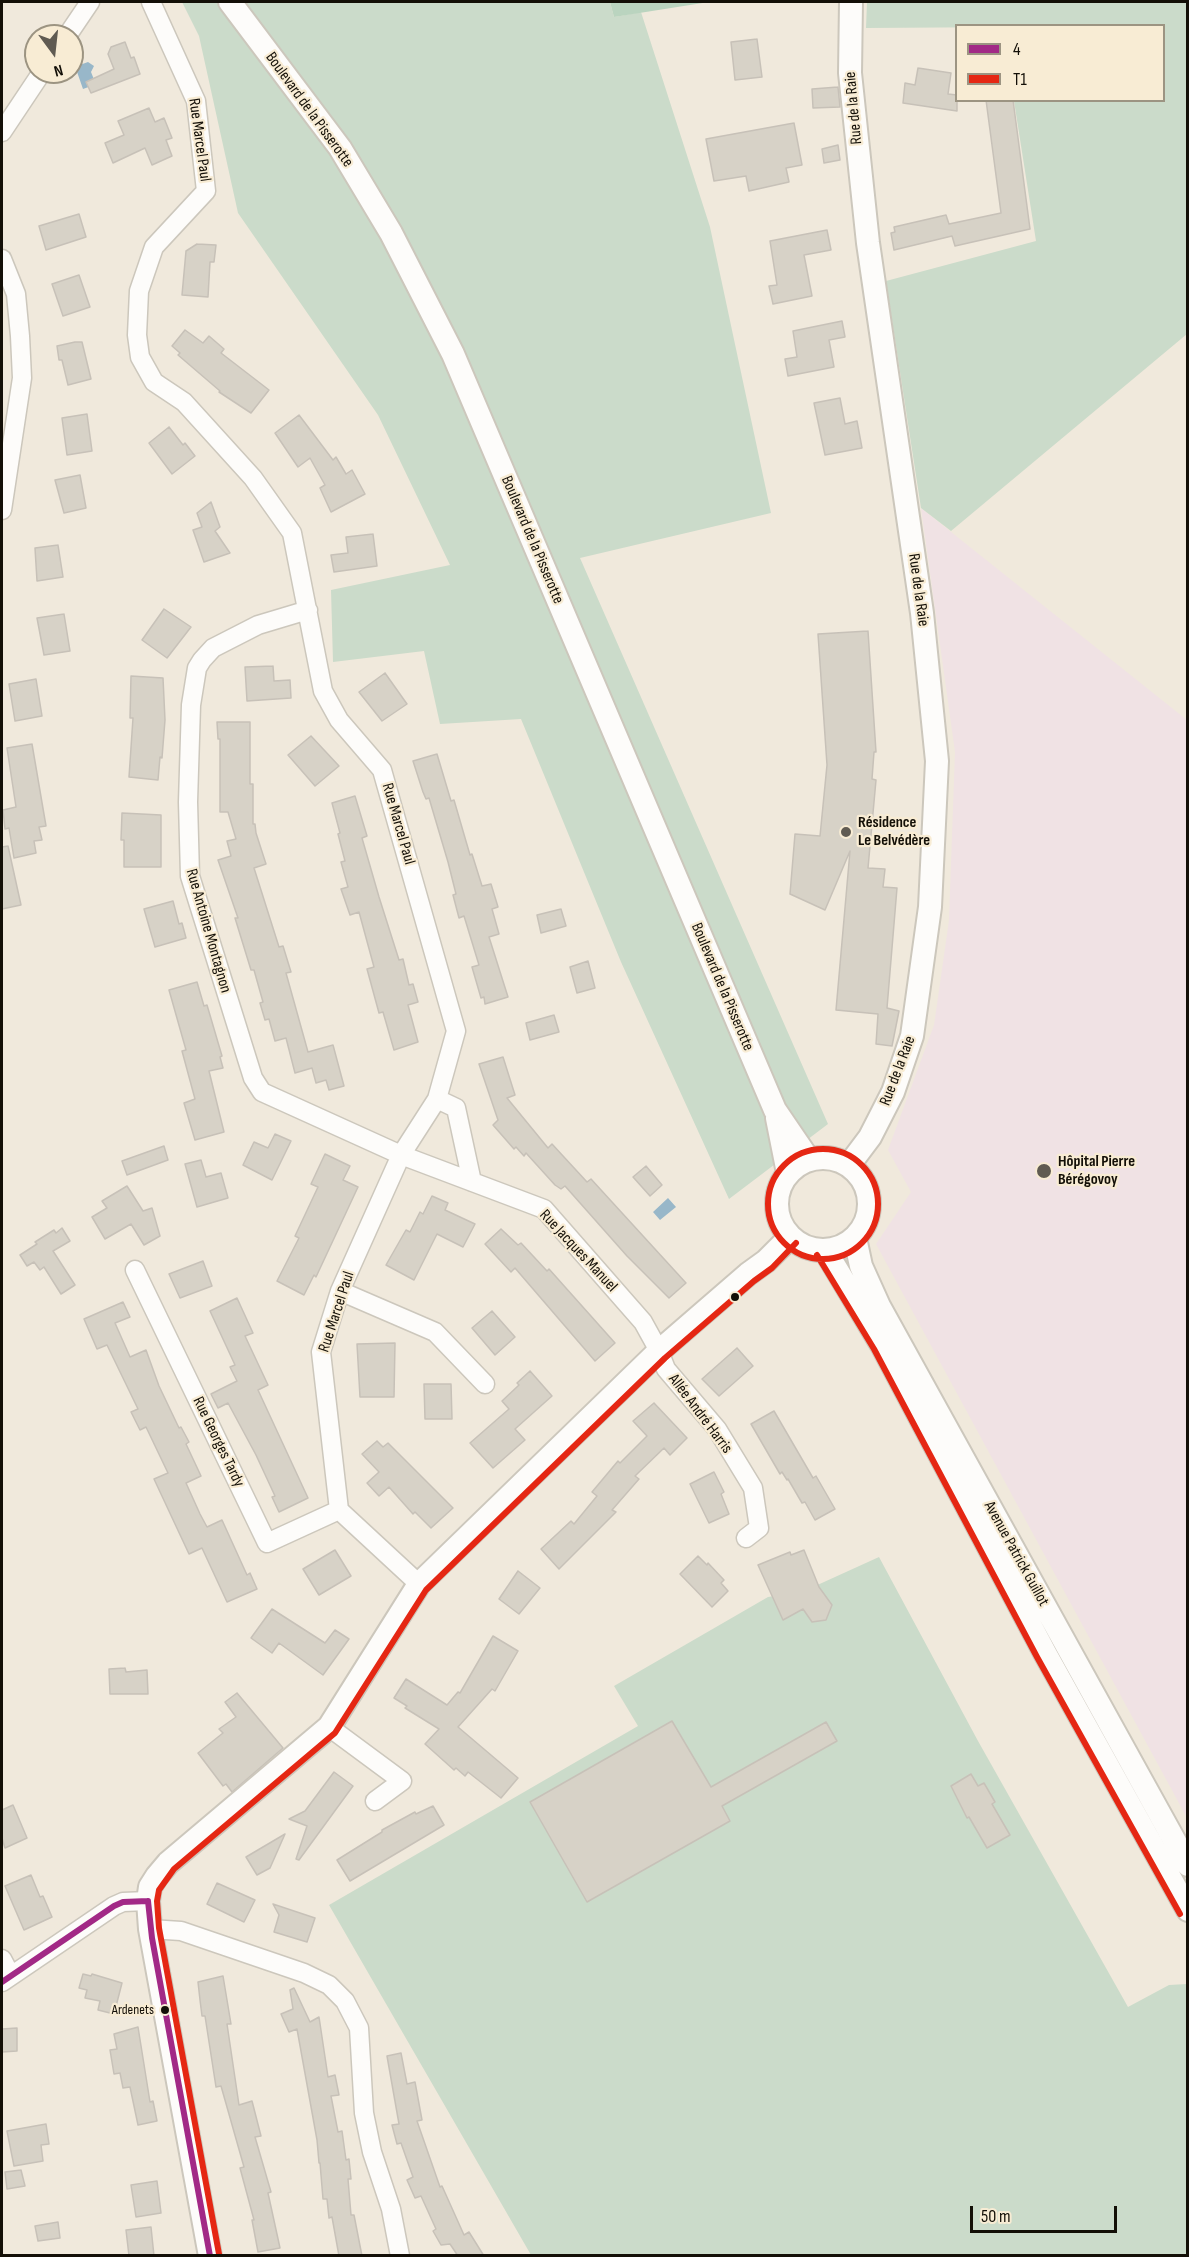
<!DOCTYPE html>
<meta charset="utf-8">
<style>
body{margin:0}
#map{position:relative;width:1189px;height:2257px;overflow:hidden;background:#f0e9dc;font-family:"Sofia Sans Condensed",sans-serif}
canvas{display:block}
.frame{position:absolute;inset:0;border:3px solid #130f07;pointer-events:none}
.legend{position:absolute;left:955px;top:24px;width:210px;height:78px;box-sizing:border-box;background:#f8ecd4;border:2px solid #9c9482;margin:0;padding:8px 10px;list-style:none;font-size:18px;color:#130f07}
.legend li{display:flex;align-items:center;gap:12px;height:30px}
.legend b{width:30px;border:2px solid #9c9482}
.north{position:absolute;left:24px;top:24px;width:60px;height:60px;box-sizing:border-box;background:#f8ecd4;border:2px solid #9c9482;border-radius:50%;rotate:165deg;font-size:16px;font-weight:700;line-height:24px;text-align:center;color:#130f07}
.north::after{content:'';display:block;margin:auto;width:21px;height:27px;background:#605b52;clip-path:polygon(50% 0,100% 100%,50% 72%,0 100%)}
.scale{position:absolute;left:970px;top:2206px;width:147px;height:27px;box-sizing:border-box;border:3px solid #130f07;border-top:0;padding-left:8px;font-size:18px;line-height:21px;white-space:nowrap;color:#130f07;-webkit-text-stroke:4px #f8ecd4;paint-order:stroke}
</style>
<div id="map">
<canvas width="1189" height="2257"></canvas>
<div class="frame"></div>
<ul class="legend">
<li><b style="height:8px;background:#a22986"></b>4</li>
<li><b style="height:8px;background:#e52713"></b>T1</li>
</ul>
<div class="north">N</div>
<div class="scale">50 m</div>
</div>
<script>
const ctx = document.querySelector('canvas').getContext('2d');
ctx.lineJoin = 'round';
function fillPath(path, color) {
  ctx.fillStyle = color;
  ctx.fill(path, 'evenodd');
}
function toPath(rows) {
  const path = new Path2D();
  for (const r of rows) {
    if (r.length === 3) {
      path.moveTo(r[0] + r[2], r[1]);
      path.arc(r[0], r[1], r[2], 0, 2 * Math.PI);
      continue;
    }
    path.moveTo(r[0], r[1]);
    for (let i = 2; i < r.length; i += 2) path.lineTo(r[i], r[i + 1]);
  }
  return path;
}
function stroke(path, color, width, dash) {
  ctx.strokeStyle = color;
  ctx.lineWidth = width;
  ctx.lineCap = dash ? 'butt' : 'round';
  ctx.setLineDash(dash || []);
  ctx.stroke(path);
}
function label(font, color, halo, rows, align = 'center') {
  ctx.font = font + ' "Sofia Sans Condensed",sans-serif';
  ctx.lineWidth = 4.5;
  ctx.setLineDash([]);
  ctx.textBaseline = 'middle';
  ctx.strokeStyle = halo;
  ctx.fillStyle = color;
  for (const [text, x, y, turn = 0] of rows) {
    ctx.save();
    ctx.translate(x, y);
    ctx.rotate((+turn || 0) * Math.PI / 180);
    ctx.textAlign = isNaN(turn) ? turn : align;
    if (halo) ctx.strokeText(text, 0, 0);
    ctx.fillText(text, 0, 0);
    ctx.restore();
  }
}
fillPath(toPath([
 [921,508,1187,720,1187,1818,876,1244,911,1192,888,1150,934,1025,949,920,955,752]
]), '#f0e2e4');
fillPath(toPath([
 [182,2,610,2,614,17,641,12,710,227,771,513,580,558,828,1124,729,1199,621,962,521,719,440,724,424,651,333,662,331,590,450,565,378,415,238,213,199,36],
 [867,2,1187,2,1187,334,951,531,921,508,886,281,1036,241,1014,101,1164,100,1164,26,866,28],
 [879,1557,978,1741,1128,2007,1169,1985,1187,1984,1187,2255,531,2255,329,1905,638,1726,614,1686,768,1597,802,1592]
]), '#cbdbca');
fillPath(toPath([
 [610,2,709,2,614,17]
]), '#bad4bf');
fillPath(toPath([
 [88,62,94,66,91,72,95,82,94,85,83,89,76,69,77,66],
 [668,1198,676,1207,660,1220,653,1212]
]), '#98b7c9');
const building = toPath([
 [757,39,762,77,735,80,731,42,757,39],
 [125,42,131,58,134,57,140,74,91,93,86,82,114,69,108,54,111,47,125,42],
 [918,68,951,73,948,94,957,95,957,111,903,103,905,83,915,85,918,68],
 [838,87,840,107,813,108,812,89,838,87],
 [986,100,1013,100,1030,229,955,246,952,236,894,250,891,233,895,232,894,227,946,215,949,224,1001,213,986,100],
 [149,108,155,122,164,118,172,138,166,140,172,156,152,165,145,148,113,163,105,143,124,135,118,121,149,108],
 [794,123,802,165,786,168,789,182,749,191,746,176,714,181,706,139,794,123],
 [838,145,840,160,824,163,822,149,838,145],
 [79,214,86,237,46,250,39,226,79,214],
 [827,230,831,250,804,255,812,296,773,304,769,286,777,285,770,241,827,230],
 [197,244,216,245,214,262,210,262,208,297,182,295,186,251,197,244],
 [79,275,90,307,63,316,52,284,79,275],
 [842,321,845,337,829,340,834,367,788,376,785,359,797,357,793,331,842,321],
 [185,330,203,343,209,336,224,349,221,353,269,390,251,413,219,392,220,391,178,355,180,353,172,346,185,330],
 [75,342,82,342,91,379,68,385,62,360,59,360,57,346,75,342],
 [840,398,845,424,857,421,862,448,825,455,814,403,840,398],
 [87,414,92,451,67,455,62,418,87,414],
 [299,415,333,460,336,457,346,474,352,470,365,494,331,512,320,488,325,485,310,458,298,467,275,433,299,415],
 [169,427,183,445,185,443,195,456,172,474,149,443,169,427],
 [80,475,86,508,64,513,55,480,80,475],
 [211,502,220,527,215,531,230,553,204,562,193,530,202,527,197,513,211,502],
 [373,534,377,566,334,572,331,555,348,553,346,537,373,534],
 [58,545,63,577,37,581,35,548,58,545],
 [164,609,191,627,167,658,142,640,164,609],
 [64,614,70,651,44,655,37,618,64,614],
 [868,631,876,752,874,752,872,779,876,780,868,868,885,869,883,887,897,888,887,1008,899,1011,892,1046,876,1044,878,1014,836,1010,850,851,825,910,790,894,795,834,820,836,827,765,818,634,868,631],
 [273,666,274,681,290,680,291,698,247,701,245,667,273,666],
 [385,673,407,704,382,721,359,692,385,673],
 [131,676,163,678,165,720,162,758,160,757,158,780,129,777,133,718,130,718,131,676],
 [36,679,42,716,15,721,9,684,36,679],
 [217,722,250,722,250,784,253,784,253,824,255,824,256,833,266,864,254,868,279,947,283,946,291,972,286,973,308,1052,333,1045,344,1086,329,1090,326,1080,316,1083,312,1068,295,1073,286,1038,275,1041,269,1019,265,1020,260,1003,263,1002,254,970,251,970,235,918,238,918,218,860,231,856,227,841,236,839,228,812,220,812,220,739,218,739,217,722],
 [311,736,339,766,315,786,288,755,311,736],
 [32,744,46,826,39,827,42,840,34,841,36,853,14,858,9,828,5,829,3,810,16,807,7,748,32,744],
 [437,754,451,801,454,800,470,855,472,854,482,886,491,884,498,907,492,909,499,934,489,937,508,997,485,1004,484,997,481,998,472,967,479,965,464,916,459,918,453,895,456,894,448,862,429,798,426,799,423,792,413,761,437,754],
 [355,796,367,836,362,838,379,897,399,960,403,959,409,985,413,984,418,1002,408,1005,418,1042,394,1050,383,1012,379,1013,367,969,374,967,359,912,350,915,341,889,348,887,341,862,345,861,338,834,340,833,332,803,355,796],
 [122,813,161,815,161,867,124,867,124,840,121,840,122,813],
 [8,846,21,905,2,909,2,847,8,846],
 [173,901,179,924,182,923,186,938,155,947,144,909,173,901],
 [561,909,566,926,541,933,537,915,561,909],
 [588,961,595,988,577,993,570,967,588,961],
 [197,982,204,1006,207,1005,222,1056,220,1057,223,1068,209,1071,224,1132,195,1140,184,1103,195,1099,182,1051,186,1050,169,990,197,982],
 [554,1015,559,1032,530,1040,526,1023,554,1015],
 [503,1057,515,1095,507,1098,548,1148,552,1144,587,1182,591,1179,686,1283,669,1298,627,1256,565,1186,561,1189,555,1185,526,1153,524,1156,516,1147,514,1149,493,1125,498,1120,479,1064,503,1057],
 [275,1134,291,1141,272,1180,243,1165,254,1142,268,1148,275,1134],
 [164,1146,168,1160,127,1175,122,1161,164,1146],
 [325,1154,350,1166,343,1180,358,1187,316,1277,314,1275,304,1295,277,1281,299,1238,295,1236,318,1187,311,1184,325,1154],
 [201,1160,206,1177,221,1173,228,1198,197,1207,185,1164,201,1160],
 [646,1166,662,1185,650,1196,633,1177,646,1166],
 [127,1186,143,1211,152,1208,160,1236,144,1245,131,1224,105,1239,92,1217,107,1208,102,1201,127,1186],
 [432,1196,448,1203,445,1210,475,1224,463,1247,437,1234,414,1280,386,1265,406,1230,410,1232,420,1212,423,1214,432,1196],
 [62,1228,70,1241,53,1251,75,1285,61,1294,44,1267,40,1270,34,1262,27,1266,20,1255,37,1244,35,1242,54,1230,56,1233,62,1228],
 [501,1229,518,1245,521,1243,547,1271,549,1269,615,1343,595,1361,515,1268,511,1272,485,1244,501,1229],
 [203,1261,212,1286,180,1298,169,1274,203,1261],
 [237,1298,253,1333,245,1336,268,1385,258,1390,308,1498,279,1512,272,1497,275,1496,256,1455,228,1403,218,1408,211,1394,237,1381,230,1367,235,1365,210,1311,237,1298],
 [123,1302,130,1317,115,1323,130,1357,146,1350,159,1386,179,1428,181,1427,189,1442,186,1444,201,1476,186,1483,200,1514,207,1527,222,1520,247,1575,250,1573,257,1589,227,1602,202,1548,189,1554,154,1479,168,1473,146,1427,140,1430,131,1412,138,1409,107,1345,97,1349,84,1319,123,1302],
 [492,1311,515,1337,495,1355,472,1328,492,1311],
 [395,1343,394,1397,360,1397,357,1344,395,1343],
 [737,1348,753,1366,719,1396,702,1379,737,1348],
 [530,1371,552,1396,515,1429,525,1440,493,1468,470,1443,509,1409,502,1401,519,1385,517,1383,530,1371],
 [424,1384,451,1384,452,1419,425,1419,424,1384],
 [654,1403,687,1438,670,1455,664,1448,635,1476,639,1479,612,1510,616,1512,559,1569,541,1549,571,1521,574,1524,597,1496,592,1492,618,1461,620,1463,647,1436,633,1421,654,1403],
 [774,1411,813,1478,816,1476,835,1509,815,1520,805,1502,802,1503,788,1479,787,1480,782,1472,780,1474,751,1424,774,1411],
 [377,1441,383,1447,388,1443,453,1508,431,1528,415,1512,413,1514,389,1487,379,1496,367,1483,379,1472,362,1454,377,1441],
 [714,1472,724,1492,721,1494,729,1514,709,1523,690,1484,714,1472],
 [335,1550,351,1576,319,1595,303,1569,335,1550],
 [804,1550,819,1587,832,1605,826,1620,812,1622,803,1609,783,1620,758,1565,790,1552,791,1555,804,1550],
 [698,1556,707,1565,708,1563,724,1580,721,1583,728,1591,712,1607,680,1574,698,1556],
 [518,1571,540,1588,519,1614,499,1599,518,1571],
 [272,1609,325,1643,335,1630,349,1639,323,1675,279,1643,272,1653,251,1638,272,1609],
 [493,1636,518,1651,495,1691,492,1689,458,1727,518,1778,501,1798,468,1772,465,1776,456,1768,454,1770,425,1744,439,1729,405,1708,407,1706,394,1698,406,1679,447,1705,458,1692,460,1693,493,1636],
 [125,1668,126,1672,147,1670,148,1694,110,1694,109,1669,125,1668],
 [237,1693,283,1748,232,1792,226,1784,223,1786,198,1753,223,1733,219,1729,236,1717,225,1702,237,1693],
 [672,1721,711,1787,826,1722,837,1741,722,1806,730,1821,587,1902,530,1802,672,1721],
 [334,1772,353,1786,299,1860,296,1859,307,1826,289,1819,305,1811,334,1772],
 [971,1774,978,1786,984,1783,995,1802,992,1804,1010,1835,987,1848,969,1817,967,1818,951,1786,971,1774],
 [13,1805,27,1838,5,1848,2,1838,2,1810,13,1805],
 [433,1806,444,1825,350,1881,337,1860,382,1832,382,1830,415,1812,416,1814,433,1806],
 [285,1834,270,1868,257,1875,246,1857,285,1834],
 [31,1875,40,1897,43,1896,52,1917,24,1930,5,1886,31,1875],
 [217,1883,255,1900,244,1922,207,1904,217,1883],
 [273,1904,315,1918,307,1942,274,1932,279,1915,273,1904],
 [83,1974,91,1976,92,1974,122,1983,114,2014,98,2010,100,2001,85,1998,87,1990,79,1988,83,1974],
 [223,1976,231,2024,227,2024,239,2105,252,2101,261,2136,255,2137,271,2192,268,2193,280,2248,258,2252,252,2220,254,2220,240,2168,244,2167,221,2086,216,2087,205,2016,202,2016,200,2000,198,1982,223,1976],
 [294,1988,310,2022,319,2017,328,2077,335,2075,339,2095,331,2096,338,2132,342,2131,346,2160,349,2159,351,2179,348,2179,351,2215,354,2215,362,2256,339,2256,332,2217,329,2218,327,2199,323,2199,320,2163,319,2163,317,2140,297,2029,289,2032,281,2014,293,2009,290,1990,294,1988],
 [138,2027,150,2102,153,2101,157,2121,138,2125,130,2087,123,2088,120,2073,114,2074,110,2050,117,2049,114,2034,138,2027],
 [17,2028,17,2051,2,2052,2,2029,17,2028],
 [401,2053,407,2084,415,2082,422,2120,417,2121,440,2187,442,2186,464,2235,469,2232,484,2256,458,2256,450,2244,441,2245,433,2231,436,2229,421,2196,415,2198,407,2180,413,2177,401,2143,397,2144,392,2125,399,2124,387,2056,401,2053],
 [46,2124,49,2144,41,2145,43,2161,14,2166,7,2131,46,2124],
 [21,2170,25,2186,7,2189,5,2172,21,2170],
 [157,2181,161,2213,136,2217,131,2185,157,2181],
 [58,2222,60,2238,38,2241,35,2226,58,2222],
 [151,2227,154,2256,129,2256,126,2230,151,2227]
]);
fillPath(building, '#d7d2c7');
stroke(building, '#c7c1b8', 1.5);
const minor = toPath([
 [151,2,196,101,206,191,154,247,139,291,137,335,140,357,154,382,184,402,253,478,292,533,323,691,339,720,382,770,456,1031,437,1099,401,1155,340,1291,321,1352,339,1510,419,1584],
 [67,36,90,2],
 [2,132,42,72],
 [2,259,16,294,20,336,22,378,2,510],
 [308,610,258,625,213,648,202,660,197,668,191,705,188,802,190,876,253,1078,262,1092,401,1155,544,1209,643,1322,659,1351,666,1369,717,1429,753,1488,759,1528,746,1538],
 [437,1099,456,1108,472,1182],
 [135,1270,267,1543,339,1510],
 [340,1291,435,1332,485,1384],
 [329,1727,402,1781,375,1801],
 [150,1929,181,1931,304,1973,329,1985,345,2001,359,2028,364,2113,372,2152,391,2209,400,2256],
 [2,1959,11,1976],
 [2,1982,114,1906,123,1902,148,1901]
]);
const tertiary = toPath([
 [230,2,340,148,391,233,453,354,775,1110,809,1160],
 [777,1118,788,1173],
 [823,1204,46],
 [849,1165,870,1137,893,1092,912,1036,930,907,937,761,922,613,868,243,850,73,851,2],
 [855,1238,861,1266,879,1306,1188,1865],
 [825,1250,882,1345,1045,1653,1188,1910],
 [210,2256,150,1929,148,1901,150,1887,157,1876,168,1863,329,1727,419,1584,659,1351,748,1274,766,1261,790,1237]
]);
stroke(minor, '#ccc7bc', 21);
stroke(tertiary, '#ccc7bc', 26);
stroke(minor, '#fdfcfa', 18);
stroke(tertiary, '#fdfcfa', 22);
stroke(toPath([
 [148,1901,152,1938,210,2256],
 [2,1982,114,1906,123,1902,148,1901]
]), '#a22986', 6);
stroke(toPath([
 [823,1204,55],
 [817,1255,874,1349,1037,1657,1180,1914],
 [219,2254,159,1928,157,1901,159,1890,174,1869,335,1733,426,1590,665,1358,754,1281,772,1268,796,1243]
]), '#e52713', 6);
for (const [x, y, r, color] of [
 [846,832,6,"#605b52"],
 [1044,1171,8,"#605b52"],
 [735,1297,5,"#130f07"],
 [165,2010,5,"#130f07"]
]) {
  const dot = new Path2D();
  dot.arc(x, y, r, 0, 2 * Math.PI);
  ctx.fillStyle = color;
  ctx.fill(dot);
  stroke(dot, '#f8ecd4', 2);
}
label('14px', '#130f07', '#f8ecd4', [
 ["Ardenets",154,2010]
], 'right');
label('16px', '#130f07', '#f8ecd4', [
 ["Rue de la Raie",854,108,-95],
 ["Boulevard de la Pisserotte",309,110,54],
 ["Rue Marcel Paul",199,140,82],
 ["Boulevard de la Pisserotte",532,540,67],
 ["Rue de la Raie",918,590,82],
 ["Rue Marcel Paul",398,824,74],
 ["Rue Antoine Montagnon",208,931,74],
 ["Boulevard de la Pisserotte",722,987,67],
 ["Rue de la Raie",898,1071,-69],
 ["Rue Jacques Manuel",578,1251,47],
 ["Rue Marcel Paul",337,1312,-72],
 ["Allée André Harris",700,1414,53],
 ["Rue Georges Tardy",218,1442,64],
 ["Avenue Patrick Guillot",1016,1554,61]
]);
label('bold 16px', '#130f07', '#f8ecd4', [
 ["Résidence",858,823],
 ["Le Belvédère",858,841],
 ["Hôpital Pierre",1058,1162],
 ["Bérégovoy",1058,1180]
], 'left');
</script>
